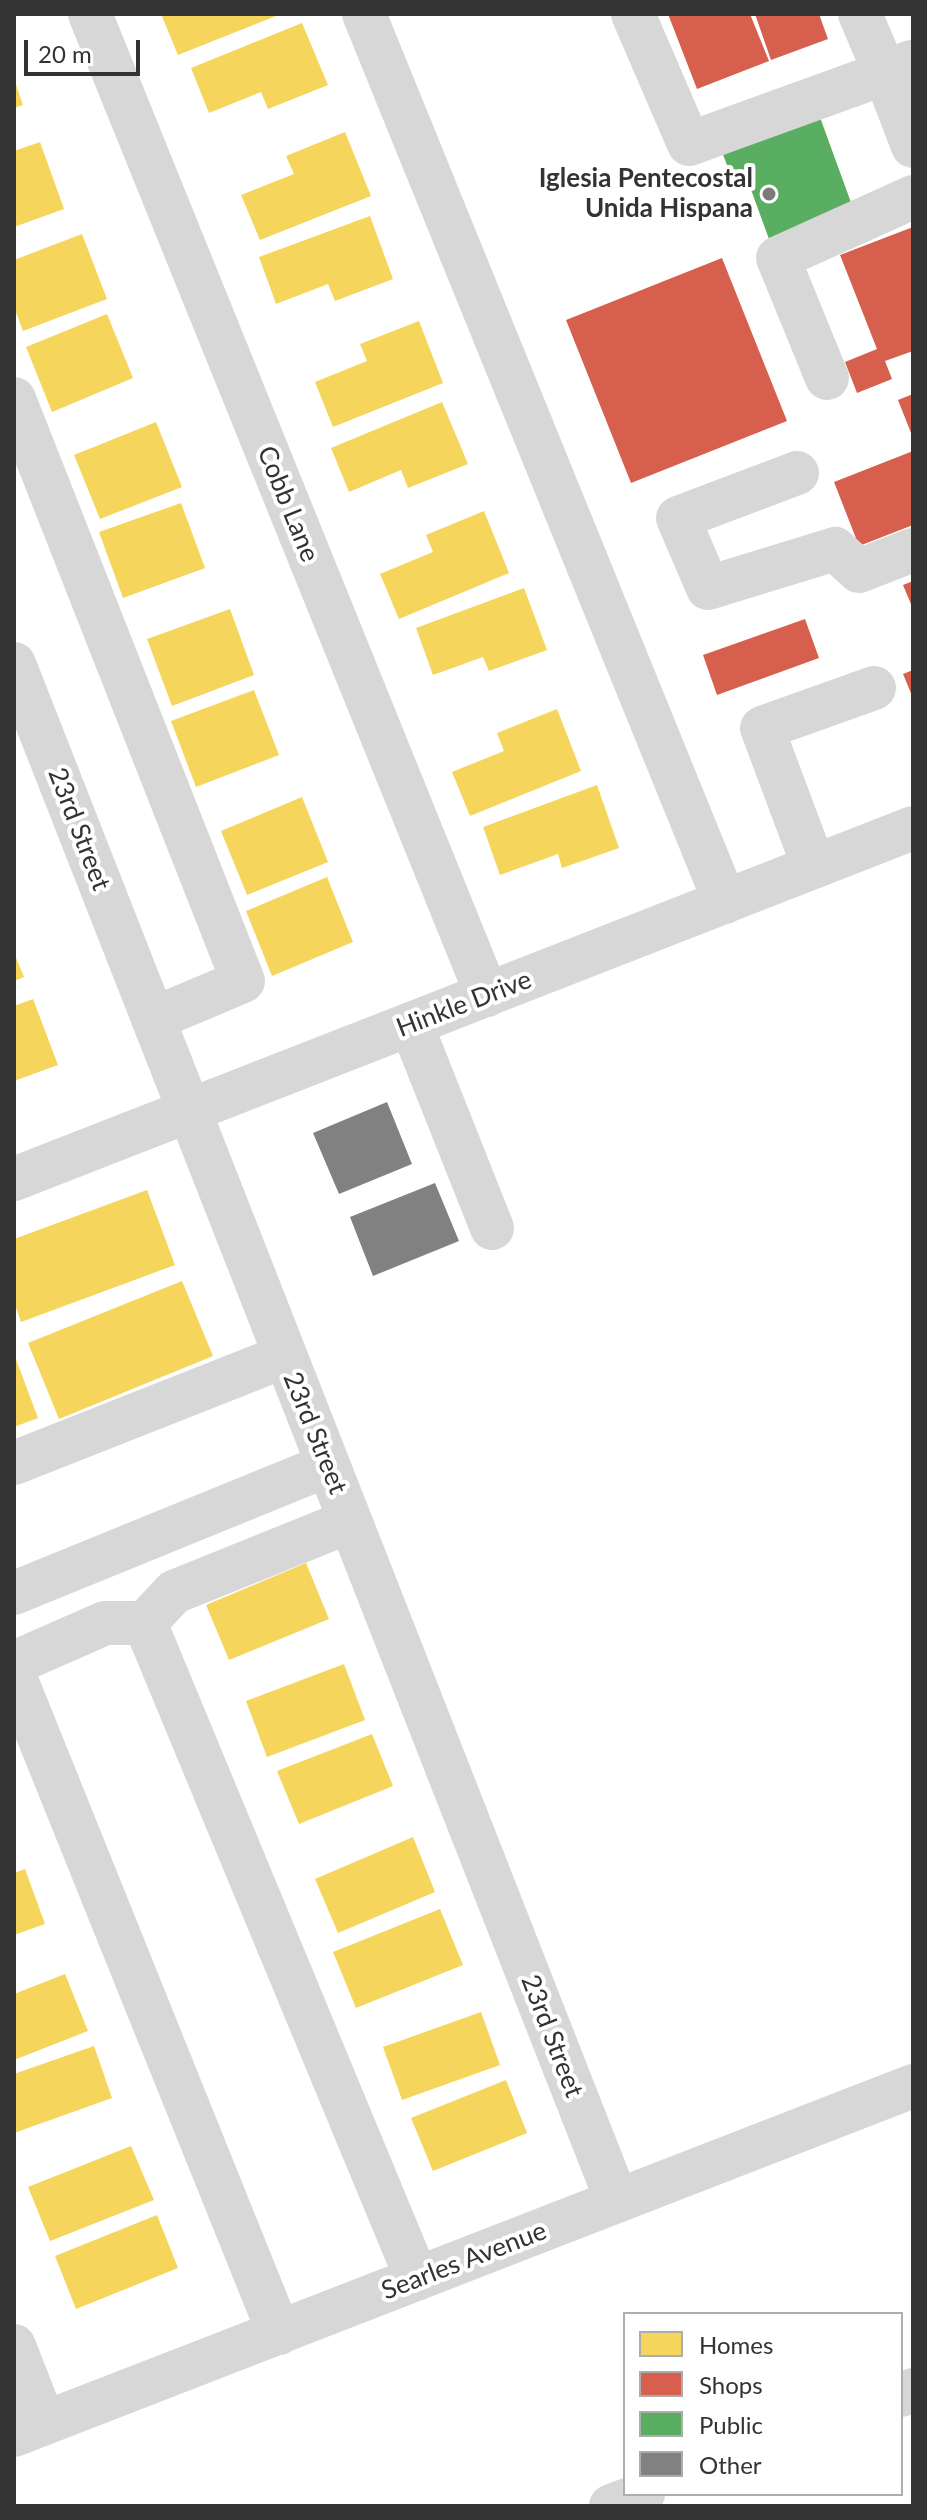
<!DOCTYPE html>
<style>
body{margin:0}
#map{position:relative;width:927px;height:2520px;overflow:hidden;background:#fff;font-family:Lato,sans-serif}
canvas{display:block}
.frame{position:absolute;inset:0;border:16px solid #333;pointer-events:none}
.legend{position:absolute;left:623px;top:2312px;width:280px;height:184px;box-sizing:border-box;background:#fff;border:2px solid #adadad;margin:0;padding:10px 14px;list-style:none;font-size:24px;color:#333}
.legend li{display:flex;align-items:center;gap:16px;height:40px}
.legend b{width:40px;border:2px solid #adadad}
.scale{position:absolute;left:24px;top:40px;width:116px;height:36px;box-sizing:border-box;border:4px solid #333;border-top:0;padding-left:10px;font-size:24px;line-height:28px;white-space:nowrap;color:#333;-webkit-text-stroke:6px #fff;paint-order:stroke}
</style>
<div id="map">
<canvas width="927" height="2520"></canvas>
<div class="frame"></div>
<ul class="legend">
<li><b style="height:22px;background:#f6d55c"></b>Homes</li>
<li><b style="height:22px;background:#d6604d"></b>Shops</li>
<li><b style="height:22px;background:#5aae61"></b>Public</li>
<li><b style="height:22px;background:#818181"></b>Other</li>
</ul>
<div class="scale">20 m</div>
</div>
<script>
const ctx = document.querySelector('canvas').getContext('2d');
ctx.lineJoin = 'round';
function fillPath(path, color) {
  ctx.fillStyle = color;
  ctx.fill(path, 'evenodd');
}
function toPath(rows) {
  const path = new Path2D();
  for (const r of rows) {
    path.moveTo(r[0], r[1]);
    for (let i = 2; i < r.length; i += 2) path.lineTo(r[i], r[i + 1]);
  }
  return path;
}
function stroke(path, color, width, dash) {
  ctx.strokeStyle = color;
  ctx.lineWidth = width;
  ctx.lineCap = dash ? 'butt' : 'round';
  ctx.setLineDash(dash || []);
  ctx.stroke(path);
}
function label(font, color, halo, rows, align = 'center') {
  ctx.font = font + ' Lato,sans-serif';
  ctx.lineWidth = 8;
  ctx.setLineDash([]);
  ctx.textBaseline = 'middle';
  ctx.strokeStyle = halo;
  ctx.fillStyle = color;
  for (const [text, x, y, turn = 0] of rows) {
    ctx.save();
    ctx.translate(x, y);
    ctx.rotate((+turn || 0) * Math.PI / 180);
    ctx.textAlign = isNaN(turn) ? turn : align;
    if (halo) ctx.strokeText(text, 0, 0);
    ctx.fillText(text, 0, 0);
    ctx.restore();
  }
}
fillPath(toPath([
 [161,14,281,14,178,55],
 [302,23,328,85,268,109,261,92,209,113,191,68],
 [14,79,23,105,14,108],
 [345,132,371,196,260,240,241,195,294,174,286,156],
 [40,142,64,209,14,227,14,151],
 [370,216,393,279,335,301,328,284,276,304,259,257],
 [82,234,107,299,23,331,14,307,14,260],
 [107,314,133,378,52,412,26,347],
 [419,321,443,383,333,427,315,382,367,361,360,344],
 [442,402,468,464,408,488,401,470,349,492,331,448],
 [156,422,182,487,100,519,74,455],
 [181,503,205,568,123,598,99,532],
 [484,511,509,573,399,619,380,574,433,552,426,535],
 [524,588,547,650,489,671,483,657,433,675,416,628],
 [230,609,254,675,172,706,147,639],
 [254,690,279,755,196,787,171,721],
 [557,709,581,771,470,816,452,772,504,751,497,733],
 [597,785,619,848,562,868,558,854,500,875,483,827],
 [302,797,328,862,247,895,221,831],
 [327,877,353,942,272,976,246,911],
 [14,953,24,977,14,981],
 [33,999,58,1065,14,1081,14,1006],
 [147,1190,175,1265,21,1322,14,1302,14,1239],
 [182,1281,213,1356,59,1419,28,1343],
 [14,1354,38,1418,14,1427],
 [306,1563,329,1619,229,1660,206,1605],
 [344,1664,365,1720,267,1757,246,1701],
 [372,1734,393,1786,299,1824,277,1771],
 [413,1837,435,1892,338,1933,315,1879],
 [25,1869,45,1924,14,1935,14,1873],
 [440,1909,463,1965,356,2008,333,1952],
 [65,1974,88,2031,14,2060,14,1994],
 [481,2012,500,2065,402,2100,383,2047],
 [94,2046,112,2098,14,2133,14,2074],
 [506,2080,527,2133,433,2171,411,2118],
 [131,2146,154,2200,50,2241,28,2187],
 [157,2215,178,2268,76,2309,55,2256]
]), '#f6d55c');
fillPath(toPath([
 [668,14,750,14,769,61,697,89],
 [755,14,819,14,828,39,771,60],
 [913,227,913,351,885,361,892,379,857,393,845,362,877,349,840,255],
 [722,258,787,421,631,483,566,320],
 [913,394,913,438,898,400],
 [913,451,913,525,859,546,834,482],
 [913,581,913,609,903,585],
 [805,619,819,658,717,695,703,655],
 [913,670,913,698,903,674]
]), '#d6604d');
fillPath(toPath([
 [817,109,853,208,769,239,746,176,733,181,719,144]
]), '#5aae61');
fillPath(toPath([
 [387,1102,412,1164,339,1194,313,1133],
 [435,1183,459,1241,373,1276,350,1217]
]), '#818181');
stroke(toPath([
 [90,14,487,995],
 [364,14,725,902],
 [633,14,689,144,885,73,860,14],
 [911,62,885,73,913,146],
 [827,378,778,258,913,197],
 [14,399,243,981,153,1019],
 [797,473,678,518,708,588,835,549,859,571,913,550],
 [14,664,617,2201],
 [814,867,762,728,874,688],
 [411,1024,492,1228],
 [14,1179,913,828],
 [14,1463,285,1356],
 [350,1521,174,1592,145,1623,417,2279],
 [14,1593,328,1465],
 [14,1663,105,1623,145,1623],
 [14,1675,279,2333],
 [14,2346,44,2423],
 [901,2395,913,2390],
 [14,2435,913,2086],
 [611,2506,643,2494]
]), '#d7d7d7', 44);
for (const [x, y, r, color] of [
 [769,194,8,"#7a7a7a"]
]) {
  const dot = new Path2D();
  dot.arc(x, y, r, 0, 2 * Math.PI);
  ctx.fillStyle = color;
  ctx.fill(dot);
  stroke(dot, '#fff', 3);
}
label('bold 26px', '#333', '#fff', [
 ["Iglesia Pentecostal",753,179],
 ["Unida Hispana",753,209]
], 'right');
label('26px', '#333', '#fff', [
 ["Cobb Lane",288,504,68],
 ["23rd Street",79,829,69],
 ["Hinkle Drive",464,1004,-21],
 ["23rd Street",315,1433,68],
 ["23rd Street",552,2036,69],
 ["Searles Avenue",464,2261,-21]
]);
</script>
